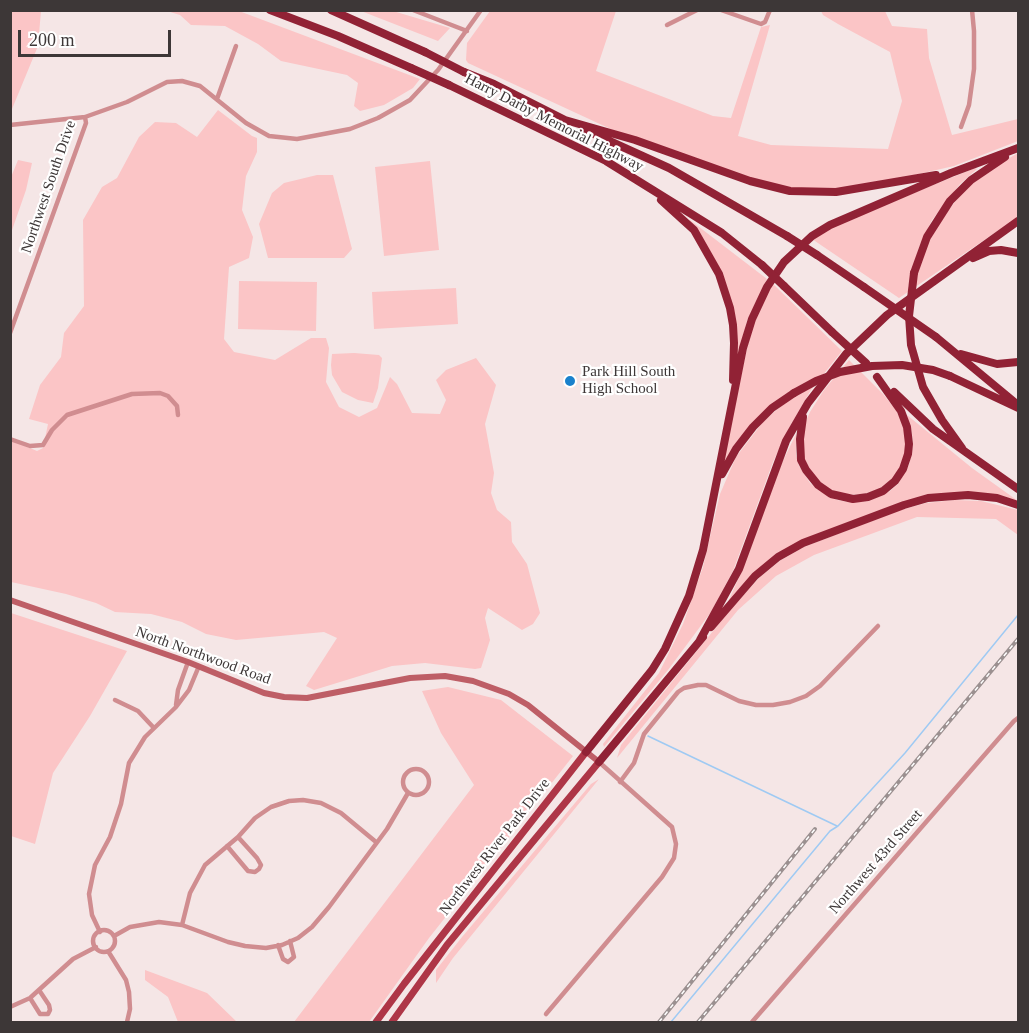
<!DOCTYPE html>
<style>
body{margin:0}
#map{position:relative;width:1029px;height:1033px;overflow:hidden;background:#f5e6e6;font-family:Georgia,serif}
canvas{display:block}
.frame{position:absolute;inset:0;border:12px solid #3d3737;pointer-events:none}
.scale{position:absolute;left:18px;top:30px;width:153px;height:27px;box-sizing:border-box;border:3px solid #3d3737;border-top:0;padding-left:8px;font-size:18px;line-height:21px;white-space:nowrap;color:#3d3737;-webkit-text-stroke:4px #fff;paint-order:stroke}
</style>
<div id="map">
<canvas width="1029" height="1033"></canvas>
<div class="frame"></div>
<div class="scale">200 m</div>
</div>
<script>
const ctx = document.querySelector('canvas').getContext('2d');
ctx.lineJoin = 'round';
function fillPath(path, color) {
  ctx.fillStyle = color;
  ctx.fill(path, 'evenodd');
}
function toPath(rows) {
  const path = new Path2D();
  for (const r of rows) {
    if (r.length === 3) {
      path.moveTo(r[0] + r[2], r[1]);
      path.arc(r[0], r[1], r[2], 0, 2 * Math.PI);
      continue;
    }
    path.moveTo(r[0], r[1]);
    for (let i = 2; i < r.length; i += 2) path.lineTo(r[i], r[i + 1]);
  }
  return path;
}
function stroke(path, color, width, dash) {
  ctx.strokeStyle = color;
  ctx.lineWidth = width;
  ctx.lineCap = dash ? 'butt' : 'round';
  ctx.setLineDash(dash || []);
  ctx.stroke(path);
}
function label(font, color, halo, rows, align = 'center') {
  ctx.font = font + ' Georgia,serif';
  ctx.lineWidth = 4.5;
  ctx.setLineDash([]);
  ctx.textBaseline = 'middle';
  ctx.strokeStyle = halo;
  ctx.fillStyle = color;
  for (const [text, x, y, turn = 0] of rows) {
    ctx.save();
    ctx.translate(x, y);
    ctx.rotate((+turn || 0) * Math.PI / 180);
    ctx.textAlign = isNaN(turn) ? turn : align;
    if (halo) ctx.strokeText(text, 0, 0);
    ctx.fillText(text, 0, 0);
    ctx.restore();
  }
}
fillPath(toPath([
 [10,11,41,11,38,46,12,109,10,108],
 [167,11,239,11,420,79,413,88,384,105,360,111,354,106,358,83,347,75,281,61,258,44,225,26,191,25,180,15],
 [361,11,393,11,450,28,438,41],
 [490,11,616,11,596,71,713,116,731,118,761,27,770,25,738,136,771,145,888,149,902,101,890,52,838,24,823,15,821,11,885,11,892,26,927,29,929,58,952,135,1018,119,1018,141,954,166,910,176,833,190,775,187,615,131,468,63,466,60,467,43],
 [218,110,252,136,257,138,257,152,246,176,242,210,253,237,249,258,229,267,224,339,234,352,275,360,311,338,326,338,329,348,326,382,339,407,359,417,377,408,390,377,397,384,412,413,440,414,446,400,436,380,446,370,476,358,496,385,485,424,494,473,491,493,497,510,511,522,512,542,527,564,540,613,533,624,522,630,488,608,485,618,490,640,481,668,475,669,425,663,392,666,314,690,306,686,337,638,324,632,236,640,206,634,182,622,151,614,115,612,96,603,66,594,11,582,11,440,37,451,43,448,48,424,29,419,40,385,61,357,64,333,84,306,83,220,102,187,117,178,139,137,155,122,176,123,197,137],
 [1018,153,1018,217,899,298,812,239,833,226,975,168,977,169,960,184,932,220,919,247,908,288,917,272,926,246,940,221,962,193,982,174],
 [18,160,32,163,26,190,11,233,11,177],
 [430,161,439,250,384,256,375,167],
 [317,175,333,175,352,249,344,258,268,258,259,224,272,193,284,183],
 [690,220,767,279,747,321,737,364,732,307,689,222],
 [239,281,317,282,316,331,238,329],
 [772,283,842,351,811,390,789,428,773,462,733,571,711,612,668,670,604,747,603,744,659,673,683,624,703,567,720,494,736,457,763,422,789,399,802,393,808,381,790,391,724,464,722,464,751,330],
 [456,288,458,324,374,329,372,292],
 [354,353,379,355,382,358,378,388,373,403,358,400,342,392,332,375,331,365,332,354],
 [849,360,883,394,896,410,904,427,906,446,903,463,893,479,879,489,864,494,847,495,828,489,813,475,805,460,802,450,805,423,810,412,824,390],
 [907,415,972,468,1018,501,951,493,802,541,727,604,741,573,780,467,796,434,796,455,799,466,810,483,818,490,837,500,848,502,869,501,890,491,898,484,909,465,913,444,912,433],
 [955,500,981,501,1018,510,1018,535,996,519,917,517,814,555,776,576,738,610,617,758,621,745,730,610,760,577,781,560,804,547,897,511,926,503],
 [11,613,127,651,90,716,53,773,35,844,11,836],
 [448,687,501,700,573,756,429,938,369,1022,294,1022,474,785,441,733,422,691],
 [599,779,453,958,436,983,436,970,462,937,591,784],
 [145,970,207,993,237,1022,178,1022,168,997,145,980]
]), '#fbc5c6');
stroke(toPath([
 [648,736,837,826],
 [671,1022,830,831,838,826,905,753,1018,615]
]), '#9fcaf3', 1.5);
stroke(toPath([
 [413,10,467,31],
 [721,10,761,24,765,22,770,10],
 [667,25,697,10],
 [217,99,236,46],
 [10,125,85,117,127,102,167,82,182,81,200,86,246,123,269,136,297,139,350,129,378,118,410,100,438,70,481,10],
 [961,127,969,105,974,69,974,31,972,10],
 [10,333,86,123,85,117],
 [10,439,30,446,43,445,52,430,67,415,132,394,160,393,168,396,177,406,178,415],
 [115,700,138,711,154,728],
 [176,705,178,690,188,662],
 [416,782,13],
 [620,782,634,763,644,734,678,692,684,688,698,685,706,685,739,701,756,705,773,705,790,702,806,696,820,686,878,626],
 [227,846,248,871,255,872,259,869,261,865,257,858,238,837],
 [182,925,190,893,205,865,238,837,255,818,271,807,289,801,303,800,321,803,341,813,376,842],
 [104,941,11],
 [100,932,92,915,89,894,95,865,110,837,121,804,129,763,145,737,176,707,189,690,199,666],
 [114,936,130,927,159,922,182,925,228,942,245,946,266,948,282,945,298,938,312,927,329,907,387,829,408,793],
 [278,945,283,959,288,962,294,957,290,941],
 [108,951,126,980,129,992,130,1009,127,1022],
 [30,998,40,1014,48,1014,50,1010,49,1005,39,990],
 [10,1007,30,998,73,959,96,947],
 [546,1014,662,877,674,858,676,844,672,827,599,762],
 [752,1022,1014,721,1018,718]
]), '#d08d90', 4.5);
stroke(toPath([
 [10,600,188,662,264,693,284,697,307,698,410,678,445,676,473,681,509,694,528,705,599,762]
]), '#be5e66', 6);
stroke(toPath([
 [376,1022,404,984,586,752],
 [392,1022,447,945,599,762]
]), '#ae3647', 7);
stroke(toPath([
 [270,10,338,36,411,68],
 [331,10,425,52],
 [464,72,494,84,569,122],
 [449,85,606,161,722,233,762,265],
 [565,120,635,140,750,181,790,191,836,192,936,175],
 [583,129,669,168,787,236],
 [661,200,694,230,719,274,730,308,733,325,734,343,733,380],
 [817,255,864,287],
 [973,258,989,251,1001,250,1018,253],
 [914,273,927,237,950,201,971,180,1005,157],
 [784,286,832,332],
 [909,316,911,345,923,387,942,420,962,448],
 [936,337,1018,405],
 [961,354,997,364,1018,362],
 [950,376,1018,408],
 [894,392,933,429,1018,489],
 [803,417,800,439,801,460,806,470,818,485,831,494,853,499,868,497,883,491,895,481,903,469,908,454,909,444,907,427,901,411,877,377],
 [722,474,736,449,753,427,772,408,794,393],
 [711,627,755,576,778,557,803,543,904,505,928,498,968,495,997,498,1018,505],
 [700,640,739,569,786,441,808,403,832,372,846,354,887,315,1018,221],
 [586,752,652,670,665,649,689,596,703,550,743,348,752,319,767,287,784,262,812,236,830,225,951,173,1018,148],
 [599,762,703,637]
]), '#912235', 8);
const rail = toPath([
 [659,1022,815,829],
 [698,1022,1018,639]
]);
stroke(rail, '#9b9090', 4);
stroke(rail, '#fff', 1.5, [4.5]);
stroke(toPath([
 [425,52,464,72],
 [411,68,449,85],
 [787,236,817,255],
 [762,265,784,286],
 [864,287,936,337],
 [909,316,914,273],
 [832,332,866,363],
 [794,393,816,381,840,372,872,366,902,365,933,370,950,376]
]), '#912235', 8);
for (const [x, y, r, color] of [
 [570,381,6,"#1981cc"]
]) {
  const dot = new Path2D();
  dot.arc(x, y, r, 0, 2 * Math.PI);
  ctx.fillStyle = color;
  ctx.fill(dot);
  stroke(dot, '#fff', 2);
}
label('15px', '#3d3737', '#fff', [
 ["Harry Darby Memorial Highway",554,123,27],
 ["Northwest South Drive",49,187,-71],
 ["North Northwood Road",203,656,20],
 ["Northwest River Park Drive",495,847,-52],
 ["Northwest 43rd Street",876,862,-49]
]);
label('15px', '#3d3737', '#fff', [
 ["Park Hill South",582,372],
 ["High School",582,389]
], 'left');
</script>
